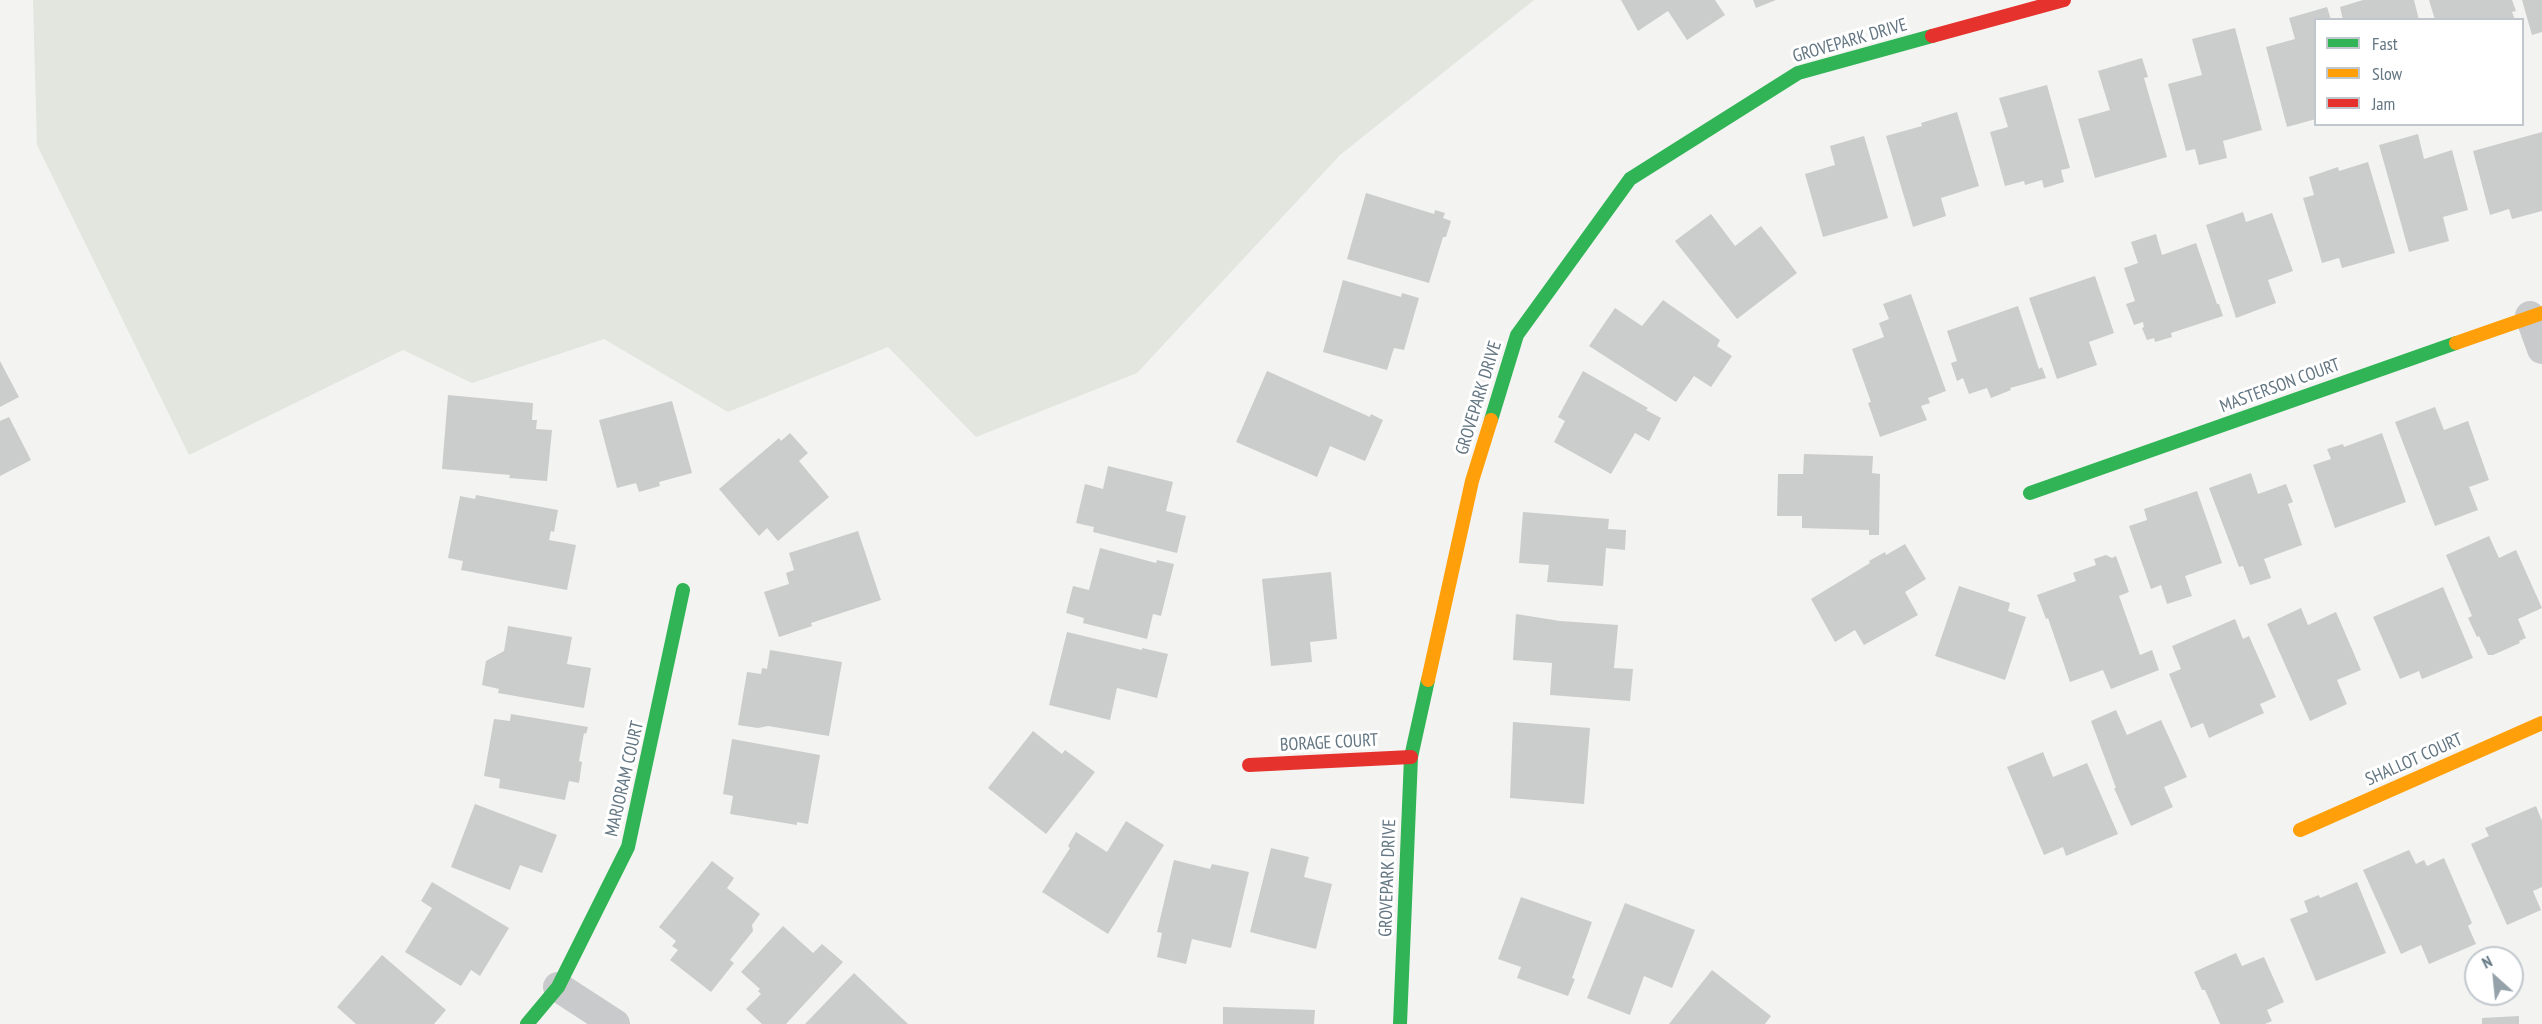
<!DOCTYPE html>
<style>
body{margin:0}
#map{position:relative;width:2542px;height:1024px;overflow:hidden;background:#f3f3f1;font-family:"PT Sans Narrow",sans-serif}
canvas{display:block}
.legend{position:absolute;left:2314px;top:18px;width:210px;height:108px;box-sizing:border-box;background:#fff;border:2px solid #c1c8cd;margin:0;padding:8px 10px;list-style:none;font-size:18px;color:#637682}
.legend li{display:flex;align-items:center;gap:12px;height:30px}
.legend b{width:30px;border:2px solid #c1c8cd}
.north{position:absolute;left:2464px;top:946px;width:60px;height:60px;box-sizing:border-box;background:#fff;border:2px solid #c1c8cd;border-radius:50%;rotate:333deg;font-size:16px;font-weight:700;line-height:24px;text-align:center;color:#637682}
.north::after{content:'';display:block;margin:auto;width:21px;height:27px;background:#95a2a9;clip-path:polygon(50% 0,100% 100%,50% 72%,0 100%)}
</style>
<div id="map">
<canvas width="2542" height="1024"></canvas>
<ul class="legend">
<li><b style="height:8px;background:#30b455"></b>Fast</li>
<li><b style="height:8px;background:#ff9f0a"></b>Slow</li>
<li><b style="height:8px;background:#e5322d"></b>Jam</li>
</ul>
<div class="north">N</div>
</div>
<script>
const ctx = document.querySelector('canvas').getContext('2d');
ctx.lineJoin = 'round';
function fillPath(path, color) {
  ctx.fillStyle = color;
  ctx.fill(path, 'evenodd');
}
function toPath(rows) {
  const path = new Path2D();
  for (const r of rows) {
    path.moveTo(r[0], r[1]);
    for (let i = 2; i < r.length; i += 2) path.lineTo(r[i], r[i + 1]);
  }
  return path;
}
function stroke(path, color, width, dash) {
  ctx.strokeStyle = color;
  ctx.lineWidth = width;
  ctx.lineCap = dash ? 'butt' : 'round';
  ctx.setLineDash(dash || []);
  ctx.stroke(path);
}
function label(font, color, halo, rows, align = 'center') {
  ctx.font = font + ' "PT Sans Narrow",sans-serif';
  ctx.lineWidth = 6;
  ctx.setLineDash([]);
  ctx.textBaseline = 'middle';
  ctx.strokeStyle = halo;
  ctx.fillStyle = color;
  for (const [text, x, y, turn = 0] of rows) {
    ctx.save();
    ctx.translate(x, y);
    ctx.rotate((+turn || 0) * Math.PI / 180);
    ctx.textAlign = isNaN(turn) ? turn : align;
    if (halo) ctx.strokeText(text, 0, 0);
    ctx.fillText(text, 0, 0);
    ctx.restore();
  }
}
fillPath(toPath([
 [33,0,1534,0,1340,155,1137,373,976,437,888,347,728,412,604,339,472,383,403,350,189,455,37,145]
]), '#e2e6df');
fillPath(toPath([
 [1621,0,1715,0,1725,15,1687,40,1668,11,1638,31],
 [1753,0,1776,0,1756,8],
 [2363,0,2414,0,2419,20,2343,20,2340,7],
 [2429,0,2512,0,2516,11,2512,12,2515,20,2435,20],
 [2522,0,2542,0,2542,32,2532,35],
 [2327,7,2331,20,2316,20,2316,119,2287,127,2266,47,2295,39,2289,18],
 [2235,28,2262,130,2223,141,2227,158,2199,165,2195,149,2186,151,2168,84,2202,75,2192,39],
 [2142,58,2148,77,2144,78,2167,157,2095,178,2078,119,2110,110,2098,71],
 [2047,85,2070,168,2061,170,2064,182,2044,188,2042,180,2025,185,2024,181,2005,186,1990,132,2008,127,1999,98],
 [1957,112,1979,186,1941,198,1946,216,1913,227,1886,136,1922,126,1921,123],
 [2542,132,2542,211,2512,219,2509,209,2490,215,2473,151],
 [2418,134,2424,159,2452,150,2468,210,2443,217,2449,241,2409,252,2379,145],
 [1864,136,1888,218,1823,237,1805,174,1835,165,1830,146],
 [2368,162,2395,253,2342,268,2339,258,2322,263,2303,198,2314,195,2309,177,2338,167,2339,171],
 [1366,193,1434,214,1435,210,1445,213,1443,218,1451,221,1446,237,1443,237,1429,283,1347,259],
 [2243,212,2246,222,2272,213,2293,271,2268,280,2276,303,2236,318,2206,225],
 [1711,214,1735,246,1761,226,1797,273,1737,319,1675,241],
 [2156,234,2162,255,2196,243,2217,304,2219,304,2223,316,2171,333,2172,337,2155,342,2154,338,2147,340,2142,328,2144,327,2143,322,2134,325,2126,304,2135,301,2124,268,2138,263,2131,242],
 [2095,276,2114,333,2089,342,2097,365,2057,379,2029,298],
 [1343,280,1401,297,1402,293,1419,298,1404,350,1394,348,1387,370,1323,352],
 [1911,294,1946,391,1928,398,1930,403,1921,406,1927,420,1880,437,1868,403,1871,402,1852,349,1884,337,1879,323,1889,319,1883,304],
 [1663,300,1720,340,1717,346,1732,356,1711,387,1694,376,1676,402,1589,346,1615,308,1642,326],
 [2018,306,2039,369,2042,367,2046,378,2010,388,2011,390,1991,398,1987,388,1969,394,1963,378,1957,381,1951,363,1957,361,1947,331],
 [0,361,19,397,0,407],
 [1267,371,1370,417,1371,414,1383,420,1365,461,1330,446,1317,477,1236,442],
 [1583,371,1648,408,1646,410,1661,418,1649,441,1635,433,1611,474,1554,442,1565,421,1558,417],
 [448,395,533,403,532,420,537,420,536,429,552,430,547,481,509,478,510,475,442,469],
 [672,401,692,473,659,482,660,486,639,492,636,483,617,488,599,420],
 [2435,407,2444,430,2468,421,2489,480,2469,487,2478,510,2435,526,2395,422],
 [9,417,31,460,0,476,0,421],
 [790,433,808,453,799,461,829,497,778,541,767,528,759,536,719,489,779,438,781,441],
 [2382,433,2406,502,2335,528,2313,465,2331,459,2327,449,2343,444,2344,447],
 [1804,454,1873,456,1872,473,1880,474,1879,535,1869,535,1869,530,1802,528,1802,516,1777,516,1778,474,1803,474],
 [1108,466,1173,482,1166,511,1186,516,1177,553,1093,532,1094,527,1076,523,1085,484,1103,489],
 [2251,473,2258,494,2286,484,2293,502,2288,504,2302,545,2264,559,2271,578,2250,585,2243,566,2239,567,2209,488],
 [2197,491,2222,563,2185,576,2192,596,2167,604,2161,585,2151,589,2129,526,2147,520,2144,509],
 [476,495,558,510,554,532,551,531,549,540,576,545,567,590,461,570,463,561,448,558,460,496,475,499],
 [1523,512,1609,519,1608,529,1626,530,1625,550,1606,548,1603,586,1547,582,1549,565,1519,563],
 [858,531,881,600,811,623,812,626,779,637,764,592,789,584,786,573,794,570,789,553],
 [2489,536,2499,558,2516,550,2542,608,2518,619,2526,638,2519,641,2520,643,2493,655,2488,655,2479,636,2477,637,2468,618,2472,616,2446,555],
 [1905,544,1926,579,1905,592,1918,615,1864,645,1855,630,1835,642,1811,599,1870,563,1869,561,1885,552,1886,555],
 [1100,548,1156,563,1157,560,1174,564,1161,616,1153,614,1147,639,1083,623,1084,618,1066,613,1073,586,1089,590],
 [2106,555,2112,558,2116,556,2129,592,2119,596,2140,655,2152,650,2159,670,2111,689,2103,670,2070,682,2048,618,2046,619,2037,595,2076,581,2073,573,2096,565,2094,559],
 [1331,572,1337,639,1310,642,1312,662,1271,666,1262,579],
 [1959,586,2010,603,2008,611,2026,617,2005,680,1935,656],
 [2443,587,2473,658,2422,679,2419,671,2400,679,2373,617],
 [2301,608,2308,625,2336,612,2361,670,2337,680,2347,704,2310,721,2267,624],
 [1516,614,1560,621,1618,625,1614,668,1633,669,1630,701,1550,695,1552,663,1513,660],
 [2235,619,2243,639,2249,636,2276,697,2260,704,2264,713,2209,738,2203,723,2191,728,2169,674,2181,669,2172,646],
 [508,626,572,637,567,664,591,668,584,708,498,693,499,689,482,685,486,661,504,651],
 [1067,632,1142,650,1142,648,1168,654,1157,698,1117,688,1110,720,1049,705],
 [770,650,842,662,829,736,768,726,758,728,738,725,747,672,761,674,762,668,767,669],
 [2116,710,2127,735,2161,720,2187,777,2164,787,2173,807,2131,826,2114,788,2116,788,2091,721],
 [511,714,588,727,586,734,584,733,579,761,582,762,579,783,569,781,565,800,499,788,500,779,484,776,494,719,510,721],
 [1513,722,1590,728,1584,804,1510,798],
 [1033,731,1062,754,1065,750,1095,772,1046,834,988,788],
 [732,739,820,755,808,824,797,822,797,825,730,814,733,796,723,794],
 [2043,752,2053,777,2087,763,2118,834,2066,856,2063,847,2044,855,2007,767],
 [475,804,557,835,542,873,520,865,510,890,451,867],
 [2536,806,2542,821,2542,887,2533,891,2541,910,2507,925,2471,844,2489,836,2485,828],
 [1126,821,1164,845,1108,934,1042,892,1070,848,1068,846,1076,832,1107,852],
 [1271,848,1309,857,1304,877,1332,884,1316,949,1250,932],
 [2409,850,2416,864,2424,860,2427,866,2444,858,2472,923,2468,926,2476,944,2429,964,2421,945,2401,954,2363,870],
 [1174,860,1210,869,1212,864,1249,872,1231,948,1192,939,1186,964,1157,957,1162,933,1157,932],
 [712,861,734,878,727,888,760,914,752,925,753,931,730,960,734,963,711,992,670,960,678,950,672,946,676,941,659,927],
 [432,882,509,928,480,976,471,970,461,986,405,952,432,908,421,901],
 [2357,882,2386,953,2316,981,2290,919,2308,912,2304,901,2319,895,2320,898],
 [1521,897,1592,922,1572,978,1575,979,1568,996,1517,978,1521,967,1498,959],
 [1625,903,1695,930,1672,988,1644,976,1630,1015,1587,998],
 [783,926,813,953,822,944,843,962,786,1024,762,1024,746,1009,761,994,758,991,760,989,741,972],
 [2236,953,2242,966,2264,957,2284,1002,2267,1010,2272,1021,2265,1024,2220,1024,2205,990,2202,990,2194,972],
 [382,955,446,1010,434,1024,356,1024,337,1007],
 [1712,970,1771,1016,1765,1024,1669,1024],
 [854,973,908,1024,805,1024],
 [1223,1007,1315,1010,1314,1024,1223,1024],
 [2519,1016,2519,1024,2482,1024,2482,1018]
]), '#cbcccc');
stroke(toPath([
 [2530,316,2542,349],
 [558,987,615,1024]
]), '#c8cacb', 30);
stroke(toPath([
 [1491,420,1517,335,1630,179,1798,73,1932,36],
 [2030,493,2456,343],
 [527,1024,558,987,628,847,683,590],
 [1400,1024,1411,757,1428,680]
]), '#30b455', 14);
stroke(toPath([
 [2456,343,2542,313],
 [1428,680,1472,481,1491,420],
 [2300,830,2542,723]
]), '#ff9f0a', 14);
stroke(toPath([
 [1932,36,2064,0],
 [1249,765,1411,757]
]), '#e5322d', 14);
label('18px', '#637682', '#fff', [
 ["GROVEPARK DRIVE",1850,41,-16],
 ["MASTERSON COURT",2280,386,-20],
 ["GROVEPARK DRIVE",1479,398,-73],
 ["BORAGE COURT",1329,743,-3],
 ["SHALLOT COURT",2414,760,-24],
 ["MARJORAM COURT",625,779,-77],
 ["GROVEPARK DRIVE",1388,878,-88]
]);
</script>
